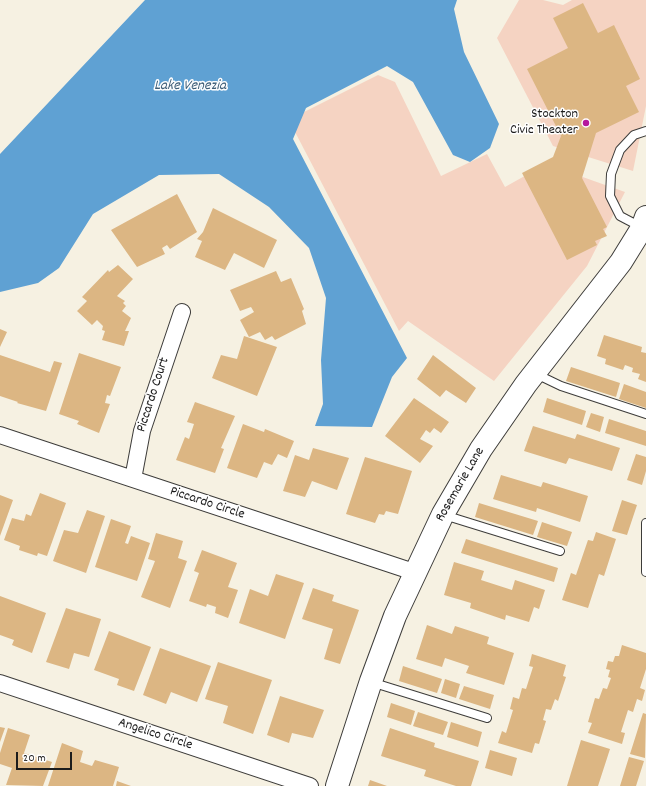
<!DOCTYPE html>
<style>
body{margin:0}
#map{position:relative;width:646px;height:786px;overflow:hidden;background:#f6f1e2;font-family:Dekko,sans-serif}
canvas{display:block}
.scale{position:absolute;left:16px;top:752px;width:56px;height:18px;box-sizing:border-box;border:2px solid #1c1c1c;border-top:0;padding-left:5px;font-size:12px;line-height:14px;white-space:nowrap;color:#1c1c1c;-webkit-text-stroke:3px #fff;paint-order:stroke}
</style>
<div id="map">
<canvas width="646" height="786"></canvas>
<div class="scale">20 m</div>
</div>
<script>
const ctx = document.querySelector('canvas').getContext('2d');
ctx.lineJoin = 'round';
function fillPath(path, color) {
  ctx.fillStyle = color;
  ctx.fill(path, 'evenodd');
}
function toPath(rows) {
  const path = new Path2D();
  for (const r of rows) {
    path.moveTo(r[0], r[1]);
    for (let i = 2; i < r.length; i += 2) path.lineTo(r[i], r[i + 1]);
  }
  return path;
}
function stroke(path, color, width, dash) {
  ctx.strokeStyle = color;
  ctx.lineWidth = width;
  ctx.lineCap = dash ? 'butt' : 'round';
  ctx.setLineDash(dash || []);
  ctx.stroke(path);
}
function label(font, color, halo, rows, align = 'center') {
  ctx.font = font + ' Dekko,sans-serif';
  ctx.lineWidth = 3;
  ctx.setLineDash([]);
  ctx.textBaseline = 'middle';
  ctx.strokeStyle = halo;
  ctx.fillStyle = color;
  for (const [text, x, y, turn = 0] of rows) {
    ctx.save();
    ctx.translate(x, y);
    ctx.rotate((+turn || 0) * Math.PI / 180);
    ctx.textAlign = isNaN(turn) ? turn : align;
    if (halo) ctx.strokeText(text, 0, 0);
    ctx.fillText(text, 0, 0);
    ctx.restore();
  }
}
fillPath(toPath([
 [519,0,543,0,563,5,572,0,646,0,646,106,633,171,553,146,497,38],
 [378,75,395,82,441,176,487,154,505,187,546,164,625,192,587,266,494,381,408,321,399,331,294,130,300,114]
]), '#f5d3c2');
fillPath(toPath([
 [145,0,457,0,454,9,464,52,499,124,490,148,470,162,453,155,413,82,387,66,306,108,293,139,407,358,392,377,372,427,315,426,323,404,321,360,326,298,309,248,269,207,219,174,159,175,93,214,59,268,38,283,0,292,0,154]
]), '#5fa1d3');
fillPath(toPath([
 [583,3,598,33,614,25,640,79,626,86,639,112,596,133,582,178,607,227,603,229,607,236,595,241,597,245,567,260,522,173,553,157,561,136,527,69,568,48,553,18],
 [177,194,197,232,170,249,167,245,162,248,165,254,137,267,111,230],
 [213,208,277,240,264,268,234,253,225,270,195,257,202,241,197,239,203,232],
 [118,265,133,279,117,296,125,301,123,303,126,306,122,311,131,318,125,331,129,331,124,346,102,340,105,331,102,330,103,326,97,320,92,325,77,311,87,301,82,297,108,270,109,272],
 [276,271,281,282,291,278,304,309,302,311,306,324,275,340,272,336,265,340,260,332,249,337,240,320,254,312,251,307,240,311,230,290],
 [0,329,7,332,0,347],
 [604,335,642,347,641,352,646,353,646,382,638,379,640,374,632,372,633,368,625,365,623,370,605,364,606,359,597,356],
 [244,336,277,347,257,396,212,378,221,355,237,359],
 [79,353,121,367,110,396,107,395,105,403,110,404,99,433,77,424,79,421,59,414],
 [0,355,50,372,54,361,62,363,46,411,17,403,18,402,0,396],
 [433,355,476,388,466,403,446,390,440,397,417,379],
 [571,367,620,383,616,397,566,381],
 [624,384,646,392,646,408,619,399],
 [414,398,449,422,441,433,434,428,430,433,426,430,420,439,433,446,420,463,385,436],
 [547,398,586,411,582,425,543,412],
 [195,402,235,416,221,448,224,449,215,473,176,460,185,437,189,439,194,424,187,422],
 [591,413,604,417,600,432,586,427],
 [609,419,646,431,646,446,605,433],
 [243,424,264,432,265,429,294,441,287,458,278,454,272,465,264,462,257,478,227,468],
 [533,426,575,439,577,434,620,448,612,471,569,458,566,464,524,451],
 [313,448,349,458,337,490,312,481,305,497,283,491,295,455,309,460],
 [636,454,646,457,646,471,642,485,627,480],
 [365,457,412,471,398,514,386,511,384,515,379,514,375,523,346,514],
 [501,475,541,487,543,482,588,496,580,522,537,508,536,512,493,499],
 [40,493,66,503,47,556,38,553,37,556,19,550,20,546,4,540,12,518,24,521,26,514,31,516],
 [0,495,13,500,0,536],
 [622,500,637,505,627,535,612,531],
 [479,503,538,521,533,535,475,517],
 [87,510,105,516,86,573,53,561,64,530,78,533],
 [111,519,131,526,125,543,128,544,131,536,150,543,137,581,95,567],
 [542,522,572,532,567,546,537,537],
 [596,532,616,539,604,576,599,574,588,608,562,600,571,573,576,575,588,540,593,541],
 [156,533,183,541,178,558,187,561,170,608,141,597,155,561,148,559],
 [466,539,558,568,554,582,461,553],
 [202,550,237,563,228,587,238,590,228,618,215,613,216,607,207,604,206,607,189,601,199,573,194,571],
 [454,562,484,571,481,580,512,590,515,580,545,590,539,609,534,607,529,622,506,615,505,620,470,608,471,603,444,595],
 [276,574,304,583,285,639,239,623,250,589,268,596],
 [313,588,334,595,332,601,359,610,340,664,324,659,333,629,302,619],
 [0,596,46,613,32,653,12,645,14,640,0,635],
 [66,608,101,619,89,657,74,653,69,669,46,662],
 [427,625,452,634,455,626,489,637,487,644,514,653,504,685,466,673,469,666,445,658,442,667,416,659],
 [109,631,151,647,134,691,117,685,119,679,94,670],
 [622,645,646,653,646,669,640,688,645,690,642,701,637,699,633,712,628,710,621,732,625,733,622,744,588,733,592,723,588,722,595,698,599,699,603,688,607,689,611,678,608,677,610,670,606,669,608,661,613,662,615,656,619,656],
 [160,648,211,666,197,702,171,692,166,704,143,695],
 [532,654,566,665,563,676,566,677,558,701,555,699,551,710,546,709,543,720,546,721,539,744,535,743,532,753,498,743,502,731,506,733,513,710,510,709,513,697,519,699,522,688,526,689,533,667,529,666],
 [218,662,272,680,253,734,223,723,228,706,205,699],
 [403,666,442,679,437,693,399,681],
 [445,679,460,684,456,698,441,693],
 [464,686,494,695,490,709,459,699],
 [280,696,324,710,313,738,292,733,289,743,267,735],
 [391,703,415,711,411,725,387,717],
 [418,712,448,722,443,735,413,726],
 [643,713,646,714,645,758,630,754],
 [451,722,482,732,478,747,447,737],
 [0,727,5,728,0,742],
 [8,728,30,735,24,753,52,762,43,786,6,785,12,768,0,764,0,753],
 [390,728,435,743,434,747,479,761,471,786,456,786,424,776,426,770,381,756],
 [581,740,610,749,598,786,567,786],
 [62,743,83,751,80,762,92,766,95,760,119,767,113,786,48,786],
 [490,750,517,758,512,776,485,768],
 [629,757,644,761,636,786,620,786],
 [370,780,387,786,368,786],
 [117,781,131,786,116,786]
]), '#dcb683');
const lane = toPath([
 [641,227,620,216,610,196,611,174,620,150,634,135,646,131],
 [536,374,561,386,646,414],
 [444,515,560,551],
 [646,523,646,572],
 [371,682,487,718]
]);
const street = toPath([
 [0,435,414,572],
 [133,479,142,431,182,312],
 [0,683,310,786]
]);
const secondary = toPath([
 [337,786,371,681,395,616,443,514,481,449,526,384,621,262,642,228,646,217]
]);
stroke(lane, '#3d3c3a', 10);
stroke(street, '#3d3c3a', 18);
stroke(secondary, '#3d3c3a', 24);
stroke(lane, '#fff', 8);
stroke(street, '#fff', 16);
stroke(secondary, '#fff', 22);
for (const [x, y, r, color] of [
 [586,123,4,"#b5179e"]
]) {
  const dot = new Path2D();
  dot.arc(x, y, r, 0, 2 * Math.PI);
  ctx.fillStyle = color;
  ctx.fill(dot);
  stroke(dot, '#fff', 1.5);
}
label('14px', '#1c1c1c', '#fff', [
 ["Stockton",578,115],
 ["Civic Theater",578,131]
], 'right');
label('14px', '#1c1c1c', '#fff', [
 ["Piccardo Court",154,395,-72],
 ["Rosemarie Lane",461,485,-60],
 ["Piccardo Circle",207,504,18],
 ["Angelico Circle",155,735,18]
]);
label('italic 15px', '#3e5e78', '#fff', [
 ["Lake Venezia",190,87]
]);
</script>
